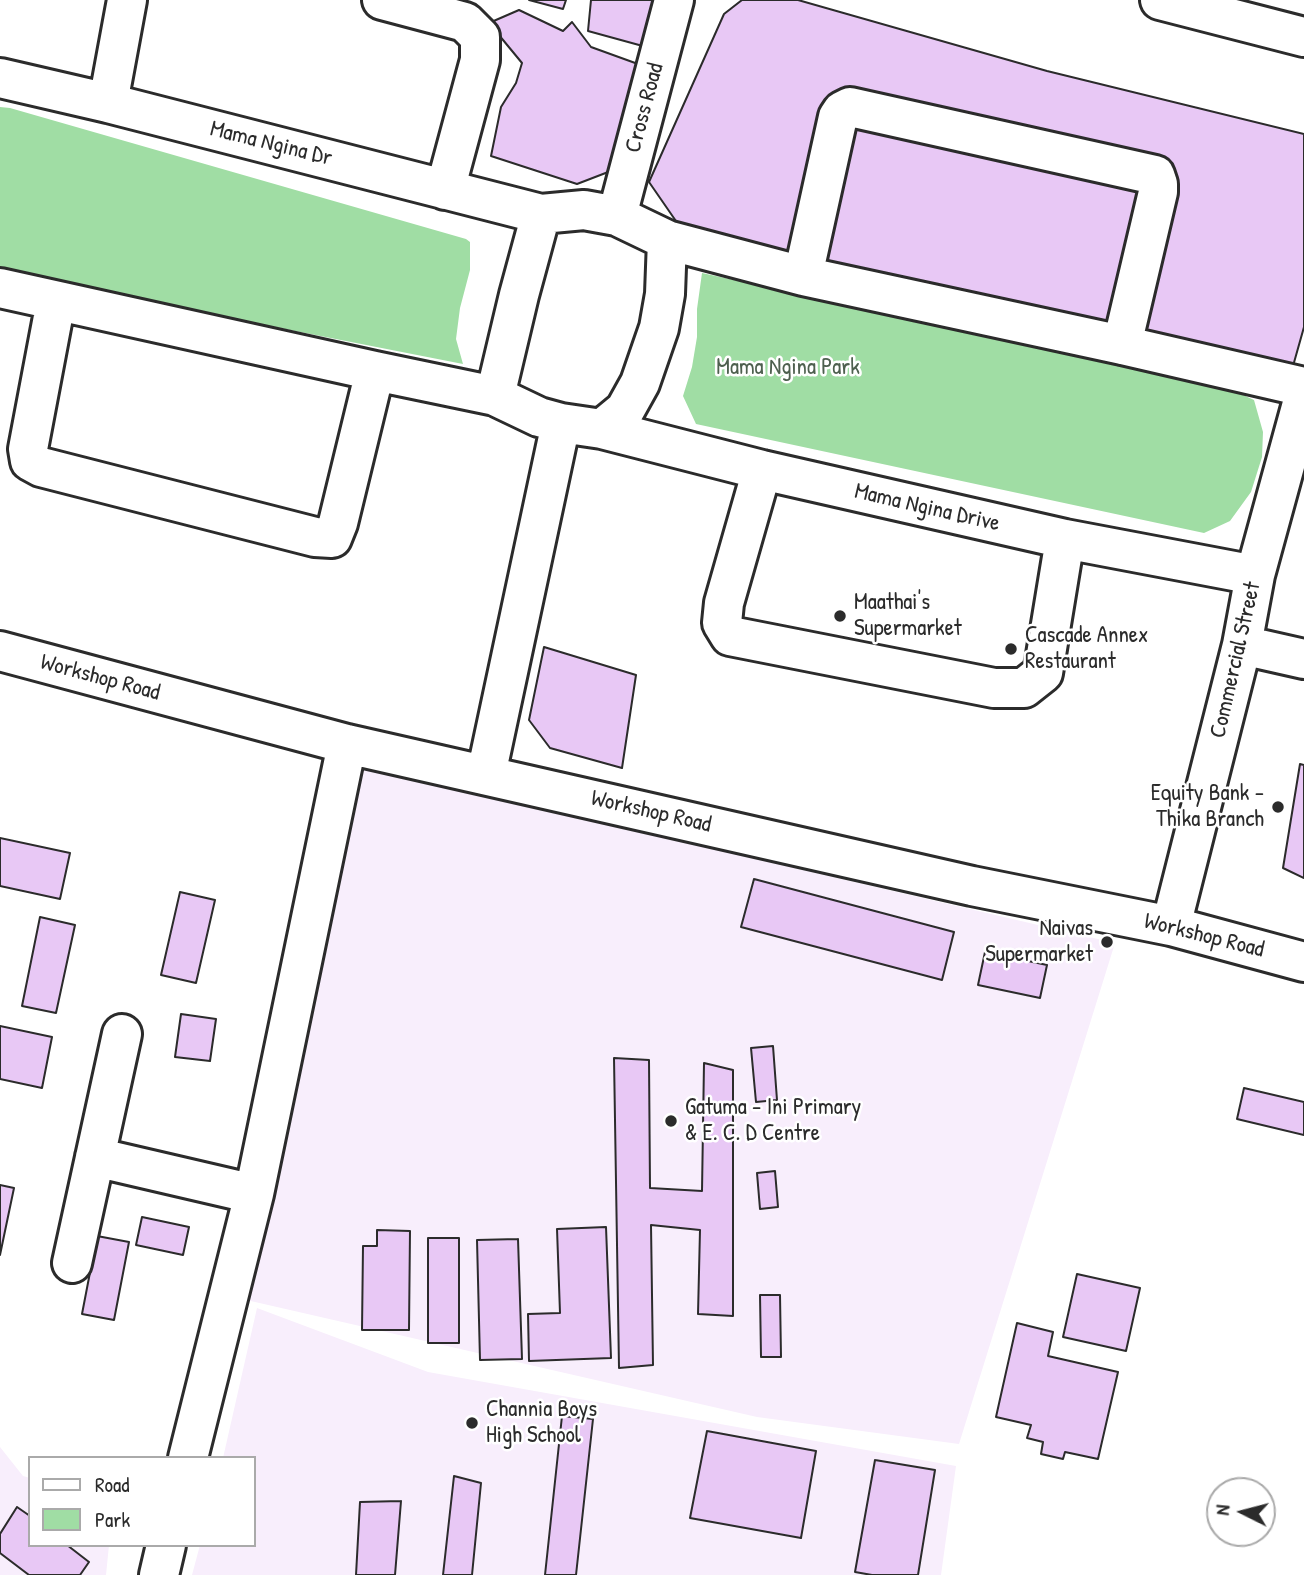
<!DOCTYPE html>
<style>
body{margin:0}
#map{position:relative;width:1304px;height:1575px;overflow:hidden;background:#fff;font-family:"Patrick Hand",sans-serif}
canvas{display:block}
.legend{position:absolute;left:28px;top:1456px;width:228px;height:91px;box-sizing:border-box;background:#fff;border:2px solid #aaa;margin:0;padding:9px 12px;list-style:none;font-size:21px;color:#2b2b2b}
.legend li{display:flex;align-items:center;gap:14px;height:35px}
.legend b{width:35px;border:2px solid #aaa}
.north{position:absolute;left:1206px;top:1477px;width:70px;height:70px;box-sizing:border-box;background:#fff;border:2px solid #aaa;border-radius:50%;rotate:276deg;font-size:19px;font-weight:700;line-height:28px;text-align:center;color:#2b2b2b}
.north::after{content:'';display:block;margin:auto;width:24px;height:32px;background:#2b2b2b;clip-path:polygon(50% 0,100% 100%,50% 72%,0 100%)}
</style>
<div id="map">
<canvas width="1304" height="1575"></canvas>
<ul class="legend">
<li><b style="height:9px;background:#fff"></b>Road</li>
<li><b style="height:19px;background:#a0dda4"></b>Park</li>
</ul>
<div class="north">N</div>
</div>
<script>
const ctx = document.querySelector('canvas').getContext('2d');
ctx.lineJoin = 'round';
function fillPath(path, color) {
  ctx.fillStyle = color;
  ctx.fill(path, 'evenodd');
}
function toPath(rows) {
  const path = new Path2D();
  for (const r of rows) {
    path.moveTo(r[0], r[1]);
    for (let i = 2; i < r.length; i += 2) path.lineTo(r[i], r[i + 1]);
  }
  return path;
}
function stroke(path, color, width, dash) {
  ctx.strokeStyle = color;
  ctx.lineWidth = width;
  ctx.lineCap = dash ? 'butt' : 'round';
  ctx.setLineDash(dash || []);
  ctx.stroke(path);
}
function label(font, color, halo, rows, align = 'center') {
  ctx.font = font + ' "Patrick Hand",sans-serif';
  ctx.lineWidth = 5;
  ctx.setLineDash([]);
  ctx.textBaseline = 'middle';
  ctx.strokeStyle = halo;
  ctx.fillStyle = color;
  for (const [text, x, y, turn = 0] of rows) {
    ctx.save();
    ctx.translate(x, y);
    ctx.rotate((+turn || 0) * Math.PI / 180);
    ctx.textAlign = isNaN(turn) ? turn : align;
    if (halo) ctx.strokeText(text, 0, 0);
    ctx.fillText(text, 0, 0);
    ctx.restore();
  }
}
fillPath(toPath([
 [363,767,1115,943,959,1444,757,1417,242,1299],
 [257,1308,428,1372,956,1466,941,1575,192,1575,200,1545,254,1545,254,1458,223,1458],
 [0,1447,23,1476,30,1478,30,1545,109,1545,106,1575,0,1575]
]), '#f8eefc');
fillPath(toPath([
 [0,107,10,108,466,239,470,242,470,270,460,308,456,339,463,364,0,273],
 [702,273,1228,388,1254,400,1263,432,1262,457,1251,492,1230,521,1204,533,696,424,683,396,692,367,697,337,697,309]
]), '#a0dda4');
const building = toPath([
 [529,0,566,0,563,9,529,0],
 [591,0,660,0,650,48,588,31,591,0],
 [742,0,798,0,1047,71,1304,134,1304,327,1284,398,678,224,649,182,724,14,742,0],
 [519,10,563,31,572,22,591,47,649,68,616,169,577,184,491,156,501,107,516,83,522,63,489,23,519,10],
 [544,647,636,675,622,768,550,748,529,720,544,647],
 [1300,764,1304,765,1304,878,1283,868,1300,764],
 [0,838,70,853,60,899,0,886,0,838],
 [754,879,954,932,942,980,741,927,754,879],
 [180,892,215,900,196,983,161,975,180,892],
 [40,917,75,925,56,1013,22,1006,40,917],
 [985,952,1047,965,1040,998,978,985,985,952],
 [181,1014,216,1019,210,1061,175,1057,181,1014],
 [0,1026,52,1037,42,1088,0,1079,0,1026],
 [773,1046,777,1100,756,1102,751,1048,773,1046],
 [614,1058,649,1060,650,1188,702,1191,704,1063,733,1070,733,1316,698,1314,700,1230,651,1225,653,1365,619,1368,614,1058],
 [1244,1088,1304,1102,1304,1135,1237,1119,1244,1088],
 [775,1171,778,1207,760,1209,757,1173,775,1171],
 [0,1185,14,1188,0,1255,0,1185],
 [142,1217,189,1227,183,1255,136,1245,142,1217],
 [606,1227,611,1358,529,1361,528,1314,560,1313,557,1229,606,1227],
 [377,1230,410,1231,409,1330,362,1330,363,1246,377,1246,377,1230],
 [97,1236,129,1242,114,1320,82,1314,97,1236],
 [428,1238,459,1238,459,1343,428,1343,428,1238],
 [518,1239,522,1359,480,1360,477,1240,518,1239],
 [1077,1274,1140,1288,1126,1351,1063,1337,1077,1274],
 [760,1295,780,1295,781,1357,761,1357,760,1295],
 [1017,1323,1053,1332,1048,1356,1118,1372,1098,1459,1065,1452,1063,1459,1041,1454,1043,1442,1027,1438,1031,1425,996,1417,1017,1323],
 [562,1416,593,1419,576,1575,545,1575,562,1416],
 [707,1431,816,1451,801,1538,690,1518,707,1431],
 [875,1460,935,1470,918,1575,872,1575,855,1572,875,1460],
 [454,1476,481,1483,472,1575,443,1575,454,1476],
 [401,1501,395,1575,356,1575,360,1502,401,1501],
 [17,1507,30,1516,30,1545,67,1545,89,1562,80,1575,29,1575,0,1553,0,1534,17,1507]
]);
fillPath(building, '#e8c8f5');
stroke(building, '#2b2b2b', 2);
const minor = toPath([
 [382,0,465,22,480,37,480,60,445,190],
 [1160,0,1304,37],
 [0,78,108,103,541,214],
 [108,103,127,0],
 [617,216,674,0],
 [667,240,803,276,1122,345,1304,387],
 [803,276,838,117,842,111,850,107,1155,175,1158,184,1158,192,1122,345],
 [0,288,375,371,495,396,539,417,561,423,602,429,625,410,640,383,659,328,665,294,667,240,617,216,584,210,541,214,519,295,495,396],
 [56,301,28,449,30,461,41,467,315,537,332,538,338,523,375,371],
 [602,429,762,470,1065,539,1255,575],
 [762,470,724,603,722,623,730,636,994,688,1024,688,1043,673,1065,539],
 [1242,645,1304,659],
 [0,651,347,744,972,886,1171,926,1304,962],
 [486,775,561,423],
 [1171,926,1242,645,1255,575,1304,396],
 [95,1157,254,1194],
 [72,1263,122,1034],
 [188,1458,254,1194,347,744],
 [159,1575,166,1545]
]);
stroke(minor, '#2b2b2b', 44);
stroke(minor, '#fff', 38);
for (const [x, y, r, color] of [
 [840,616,7,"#2b2b2b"],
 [1011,649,7,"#2b2b2b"],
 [1278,807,7,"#2b2b2b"],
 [1107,942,7,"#2b2b2b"],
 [671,1121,7,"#2b2b2b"],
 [472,1423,7,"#2b2b2b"]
]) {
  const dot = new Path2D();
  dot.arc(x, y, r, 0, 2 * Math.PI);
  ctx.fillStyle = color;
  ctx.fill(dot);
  stroke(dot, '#fff', 2.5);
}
label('23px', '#2b2b2b', '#fff', [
 ["Cross Road",645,108,-75],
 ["Mama Ngina Dr",271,144,14],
 ["Mama Ngina Drive",927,508,13],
 ["Commercial Street",1236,660,-77],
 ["Workshop Road",100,678,15],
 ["Workshop Road",651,812,13],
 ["Workshop Road",1204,936,14]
]);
label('23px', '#4e604f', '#fff', [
 ["Mama Ngina Park",788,368]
]);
label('23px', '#2b2b2b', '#fff', [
 ["Maathai's",854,603],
 ["Supermarket",854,629],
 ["Cascade Annex",1025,636],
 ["Restaurant",1025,662],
 ["Equity Bank -",1264,794,"right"],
 ["Thika Branch",1264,820,"right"],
 ["Naivas",1093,929,"right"],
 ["Supermarket",1093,955,"right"],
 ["Gatuma - Ini Primary",685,1108],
 ["& E. C. D Centre",685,1134],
 ["Channia Boys",486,1410],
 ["High School",486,1436]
], 'left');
</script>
